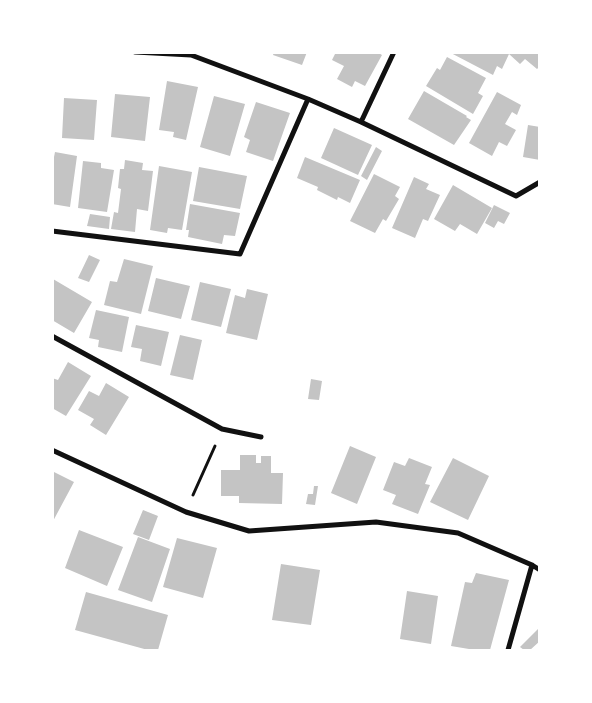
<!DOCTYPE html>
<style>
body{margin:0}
#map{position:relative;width:592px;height:703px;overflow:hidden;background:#fff;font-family:"Public Sans",sans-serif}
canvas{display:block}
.frame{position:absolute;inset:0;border:54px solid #fff;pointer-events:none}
</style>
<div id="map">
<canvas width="592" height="703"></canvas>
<div class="frame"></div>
</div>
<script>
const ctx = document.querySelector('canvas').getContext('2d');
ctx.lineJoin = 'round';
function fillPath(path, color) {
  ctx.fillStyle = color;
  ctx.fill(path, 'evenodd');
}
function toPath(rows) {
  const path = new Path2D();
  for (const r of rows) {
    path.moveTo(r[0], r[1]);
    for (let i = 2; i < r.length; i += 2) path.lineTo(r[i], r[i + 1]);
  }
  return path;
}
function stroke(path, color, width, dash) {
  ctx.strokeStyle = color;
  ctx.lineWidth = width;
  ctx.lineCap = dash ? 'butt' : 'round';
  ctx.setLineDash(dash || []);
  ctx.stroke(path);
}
fillPath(toPath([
 [274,52,307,52,302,65,273,55],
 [336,52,377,52,382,55,365,86,355,81,352,87,337,79,344,66,332,60],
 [449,52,540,52,540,66,537,69,525,59,520,64,509,54,502,69,497,66,493,75],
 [447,57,486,78,478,93,483,96,473,114,426,86,437,68,440,70],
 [167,81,198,87,186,140,173,137,174,132,159,130],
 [424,91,467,116,466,117,471,120,454,145,408,119],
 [497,92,521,105,517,115,512,112,505,124,516,130,507,146,499,142,492,156,469,143],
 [115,94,150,97,145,141,111,137],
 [214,96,245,104,230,156,200,147],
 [64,98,97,100,94,140,62,138],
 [256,102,290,113,273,161,246,152,250,140,244,137],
 [528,125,540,127,540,160,523,157],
 [334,128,372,145,358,175,321,158],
 [376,147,382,151,367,180,361,176],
 [55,152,77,156,70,207,52,204,52,167],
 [305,157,360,180,350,203,338,197,337,200,317,190,318,187,297,178],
 [125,160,143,163,142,170,153,171,148,211,137,209,135,232,111,229,114,212,118,213,121,189,118,188,120,169,124,169],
 [83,161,101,163,101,168,114,170,107,212,78,208],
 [159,166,192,172,182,230,168,228,167,233,150,230],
 [199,167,247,176,240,209,193,201],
 [374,174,400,187,395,196,399,199,386,221,383,219,375,233,350,221],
 [414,177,429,184,426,189,440,195,428,221,423,219,415,238,392,228],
 [453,185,492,208,477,234,460,224,455,231,434,219],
 [190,204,240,213,235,236,224,235,222,244,188,237,189,230,186,230],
 [494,205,510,213,504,224,498,221,494,228,485,223],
 [90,214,110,217,109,229,87,226],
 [89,255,100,260,89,282,78,278],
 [124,259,153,266,141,314,104,305,110,281,117,282],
 [156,278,190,286,181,319,148,311],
 [53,279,92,302,74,333,52,320],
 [200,282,231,289,221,327,191,320],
 [247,289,268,294,257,340,226,333,235,295,245,298],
 [96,310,129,317,122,352,98,347,99,340,89,338],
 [136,325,169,332,161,366,140,361,142,349,131,347],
 [180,335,202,340,193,380,170,375],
 [68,362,91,376,66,416,52,408,52,378,58,380],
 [311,379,322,381,319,400,308,399],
 [106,383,129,397,106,435,90,425,94,419,78,410,89,391,99,396],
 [350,446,376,457,357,504,331,493],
 [240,455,256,455,256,463,261,463,261,456,271,456,271,473,283,473,282,504,239,503,239,496,221,496,221,470,240,470],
 [409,458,432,467,425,484,430,485,418,514,392,504,396,495,383,490,394,462,405,466],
 [453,458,489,476,468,520,430,502],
 [52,471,74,482,52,523],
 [314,486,318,486,315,505,306,504,308,494,313,494],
 [143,510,158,516,149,540,133,534],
 [79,530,123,547,107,586,65,568],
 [138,537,170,549,152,602,118,590],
 [177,538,217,548,203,598,163,587],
 [281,564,320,570,311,625,272,620],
 [476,573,509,580,490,650,475,650,451,646,465,582,472,583],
 [407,591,438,596,431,644,400,639],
 [86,592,168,615,158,650,148,650,75,630],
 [540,627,540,641,530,650,524,650,520,647]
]), '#c4c4c4');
stroke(toPath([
 [193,495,215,446]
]), '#111', 3);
stroke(toPath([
 [135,52,191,55,308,99,361,122,516,196,540,182],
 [361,122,394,52],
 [52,231,240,254,308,99],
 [52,336,222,429,261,437],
 [52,450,186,512,249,531,376,522,458,533,532,565,540,570],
 [508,650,532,565]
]), '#111', 5);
</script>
